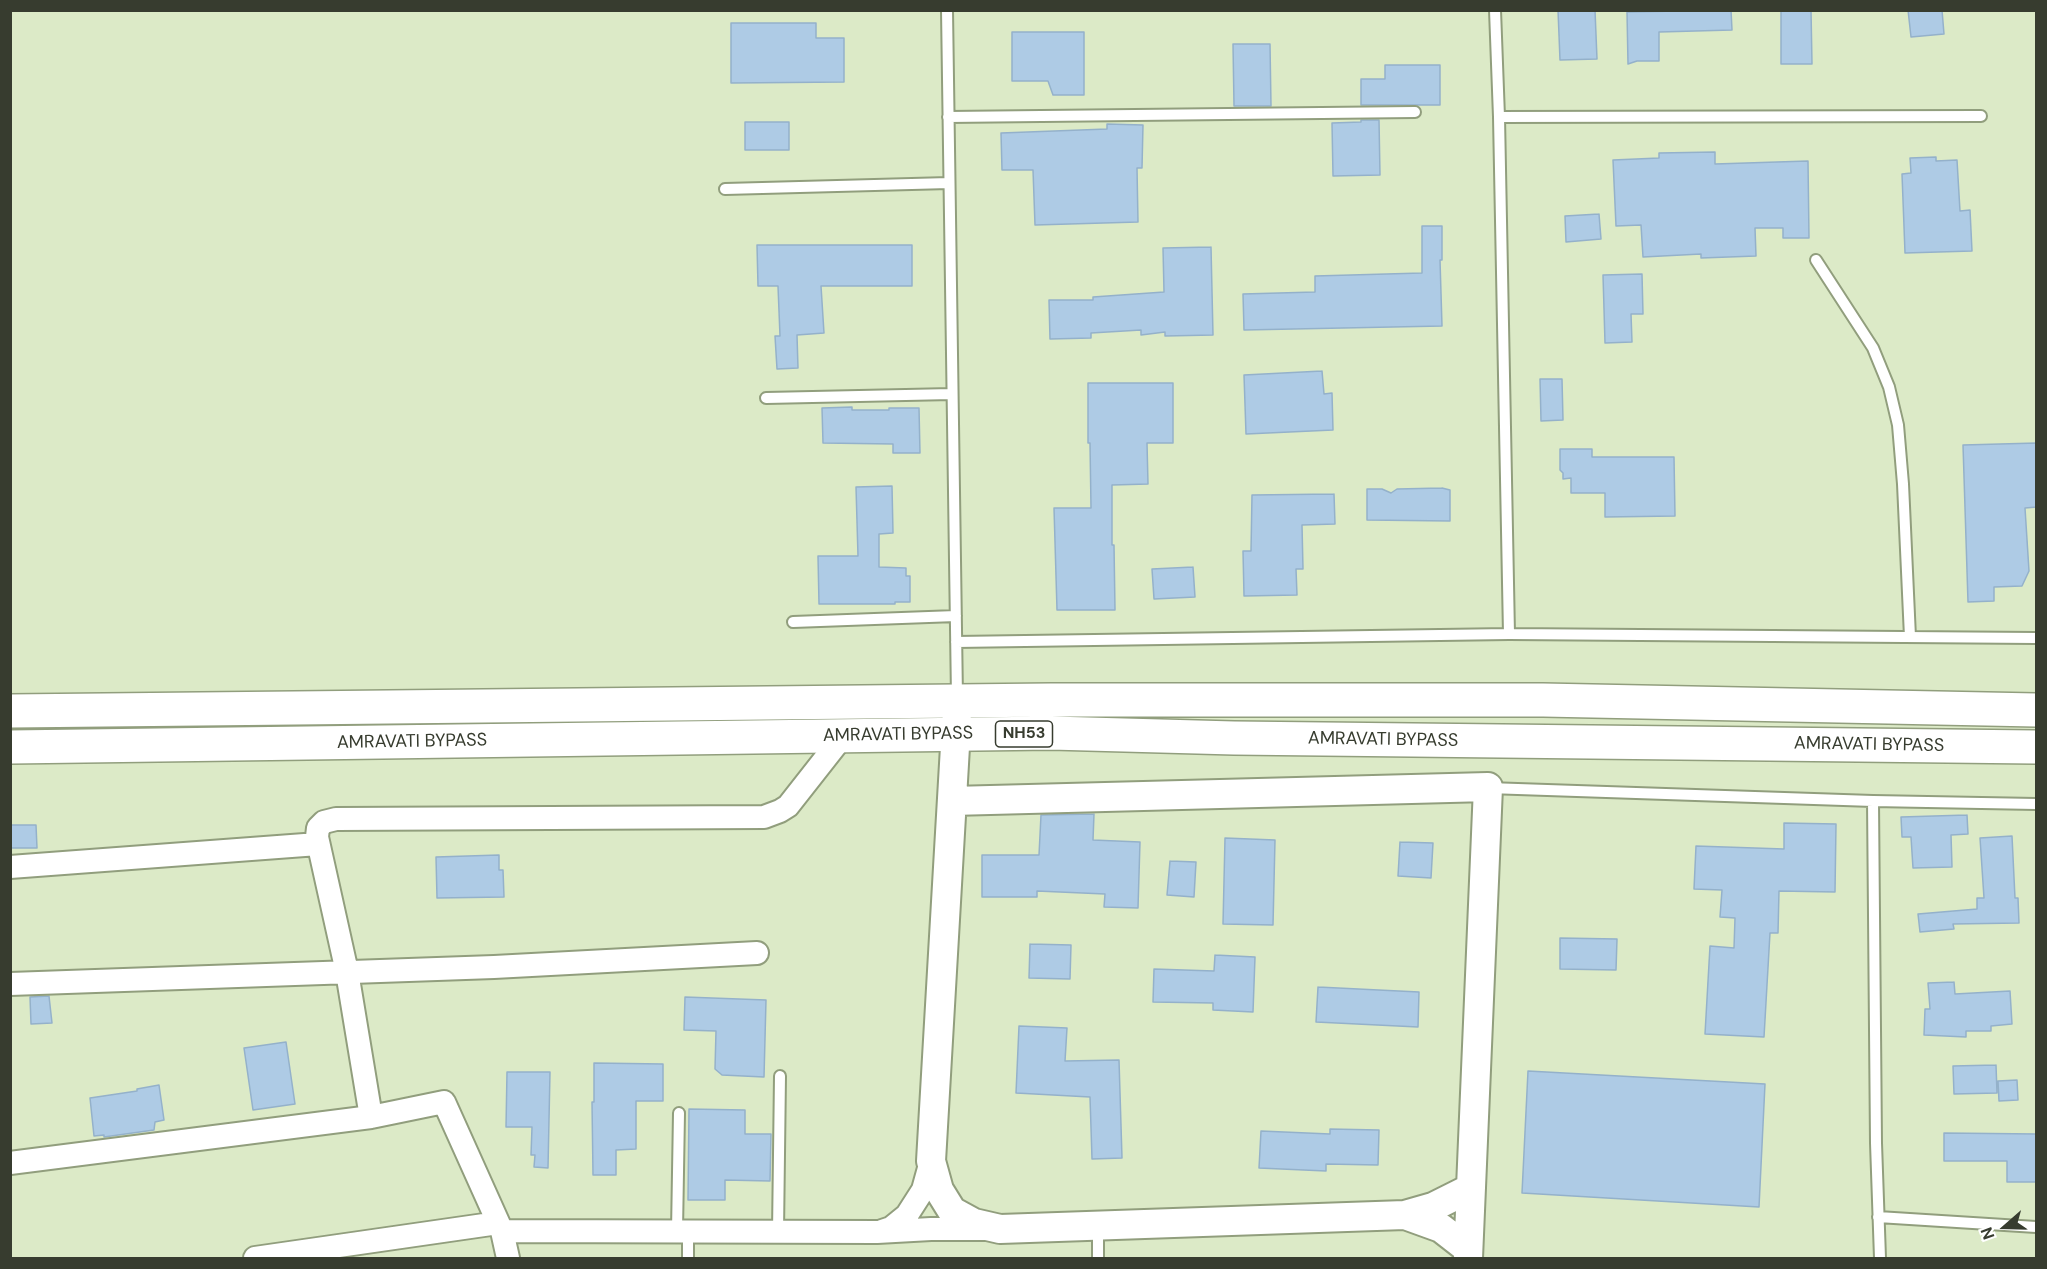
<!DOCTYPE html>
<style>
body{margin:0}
#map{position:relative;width:2047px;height:1269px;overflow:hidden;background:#dceac7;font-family:"DM Sans",sans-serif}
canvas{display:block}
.frame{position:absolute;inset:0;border:12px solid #373c2f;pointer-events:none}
.north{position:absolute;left:1975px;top:1197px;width:60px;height:60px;-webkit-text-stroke:4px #fff;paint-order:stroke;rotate:250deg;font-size:16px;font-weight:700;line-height:24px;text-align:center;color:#373c2f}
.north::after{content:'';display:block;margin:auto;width:21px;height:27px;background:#373c2f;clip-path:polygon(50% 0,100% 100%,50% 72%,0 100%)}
</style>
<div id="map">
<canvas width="2047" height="1269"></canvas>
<div class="frame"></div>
<div class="north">N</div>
</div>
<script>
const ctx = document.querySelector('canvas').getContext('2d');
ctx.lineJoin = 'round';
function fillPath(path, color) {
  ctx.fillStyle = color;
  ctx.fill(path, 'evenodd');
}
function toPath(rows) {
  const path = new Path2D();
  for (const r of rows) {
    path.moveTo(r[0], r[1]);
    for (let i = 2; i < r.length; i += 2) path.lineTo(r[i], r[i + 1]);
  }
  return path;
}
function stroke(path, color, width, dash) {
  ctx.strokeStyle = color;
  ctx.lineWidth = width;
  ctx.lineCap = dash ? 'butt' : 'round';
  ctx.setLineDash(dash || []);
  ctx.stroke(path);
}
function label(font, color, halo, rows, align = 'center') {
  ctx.font = font + ' "DM Sans",sans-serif';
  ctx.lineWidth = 5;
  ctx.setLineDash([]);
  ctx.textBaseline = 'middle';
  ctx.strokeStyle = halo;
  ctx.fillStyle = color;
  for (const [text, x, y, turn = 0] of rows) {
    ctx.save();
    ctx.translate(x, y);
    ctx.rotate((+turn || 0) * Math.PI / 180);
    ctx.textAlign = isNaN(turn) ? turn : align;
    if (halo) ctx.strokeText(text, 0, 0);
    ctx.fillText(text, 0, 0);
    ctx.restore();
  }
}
const building = toPath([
 [1558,10,1595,10,1597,59,1560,60,1558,10],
 [1731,10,1732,30,1659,32,1659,61,1637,61,1628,64,1627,12,1731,10],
 [1781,10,1811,10,1812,64,1781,64,1781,10],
 [1908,10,1942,10,1944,34,1911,37,1908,10],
 [731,23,816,23,816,38,844,38,844,82,731,83,731,23],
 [1012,32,1084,32,1084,95,1053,95,1048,81,1012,81,1012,32],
 [1233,44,1270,44,1271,106,1234,106,1233,44],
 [1385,65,1440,65,1440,105,1361,105,1361,79,1385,79,1385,65],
 [1361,120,1379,120,1380,175,1333,176,1332,123,1361,122,1361,120],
 [745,122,789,122,789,150,745,150,745,122],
 [1107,124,1143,125,1142,168,1137,168,1138,222,1035,225,1033,170,1002,170,1001,133,1107,129,1107,124],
 [1715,152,1715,164,1808,161,1809,238,1783,238,1783,228,1755,228,1756,256,1701,258,1701,254,1643,257,1641,225,1616,226,1613,160,1659,158,1659,153,1715,152],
 [1936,157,1936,161,1957,160,1960,211,1970,210,1972,251,1905,253,1902,174,1911,173,1910,158,1936,157],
 [1599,214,1601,239,1566,242,1565,216,1599,214],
 [1422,226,1442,226,1442,260,1440,260,1442,326,1244,330,1243,294,1315,292,1315,276,1422,273,1422,226],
 [757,245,912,245,912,286,821,286,824,333,797,335,798,368,777,369,775,336,780,336,778,286,758,286,757,245],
 [1211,247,1213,335,1165,336,1165,332,1141,335,1141,330,1091,333,1091,338,1050,339,1049,300,1093,300,1093,297,1164,292,1163,248,1211,247],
 [1642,274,1643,314,1631,314,1632,342,1605,343,1603,275,1642,274],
 [1322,371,1324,394,1332,393,1333,430,1246,434,1244,375,1322,371],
 [1540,379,1562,379,1563,420,1541,421,1540,379],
 [1088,383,1173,383,1173,443,1147,443,1148,484,1112,485,1112,545,1114,545,1115,610,1057,610,1054,508,1091,508,1090,443,1088,443,1088,383],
 [852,407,852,410,889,410,889,408,919,408,920,453,893,453,893,444,823,443,822,408,852,407],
 [2037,443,2037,507,2025,508,2029,571,2022,586,1994,587,1994,601,1968,602,1963,445,2037,443],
 [1560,449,1592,449,1592,457,1674,457,1675,516,1605,517,1605,493,1571,493,1571,478,1563,479,1563,473,1560,470,1560,449],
 [892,486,893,533,879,534,879,567,906,568,906,576,910,576,910,602,895,602,895,604,819,604,818,556,858,556,856,487,892,486],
 [1442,488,1450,490,1450,521,1367,520,1367,489,1382,489,1391,493,1397,489,1442,488],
 [1334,494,1335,524,1302,525,1303,569,1296,569,1297,595,1244,596,1243,551,1251,551,1252,495,1334,494],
 [1193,567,1195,597,1154,599,1152,569,1193,567],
 [1094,814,1093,840,1140,842,1138,908,1104,907,1105,894,1037,891,1037,897,982,897,982,855,1039,855,1041,815,1094,814],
 [1967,815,1968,834,1951,835,1952,867,1913,868,1911,837,1902,837,1901,817,1967,815],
 [1784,823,1836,824,1835,892,1779,891,1778,933,1770,933,1764,1037,1705,1034,1710,946,1734,948,1735,918,1720,917,1722,890,1694,889,1696,846,1784,849,1784,823],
 [10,825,36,825,37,848,10,848,10,825],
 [2012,836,2015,898,2018,898,2019,923,1953,924,1954,929,1920,932,1918,914,1977,909,1977,898,1984,898,1980,838,2012,836],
 [1225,838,1275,840,1273,925,1223,924,1225,838],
 [1400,842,1433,843,1431,878,1398,876,1400,842],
 [499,855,499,870,503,870,504,897,437,898,436,857,499,855],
 [1170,861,1196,862,1194,897,1167,895,1170,861],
 [1560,938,1617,939,1616,970,1560,969,1560,938],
 [1030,944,1071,945,1070,979,1029,978,1030,944],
 [1215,955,1255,957,1253,1012,1213,1010,1213,1003,1153,1002,1154,969,1214,971,1215,955],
 [1954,982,1955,994,2010,991,2012,1024,1991,1026,1991,1031,1966,1031,1966,1037,1924,1035,1925,1009,1930,1009,1928,983,1954,982],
 [1318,987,1419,992,1418,1027,1316,1022,1318,987],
 [49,996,52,1023,31,1024,30,997,49,996],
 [685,997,766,1000,764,1077,722,1075,715,1069,716,1031,684,1030,685,997],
 [1019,1026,1067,1028,1065,1061,1119,1060,1122,1158,1092,1159,1090,1097,1016,1093,1019,1026],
 [286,1042,295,1104,253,1110,244,1048,286,1042],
 [594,1063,663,1064,663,1101,636,1101,636,1149,616,1150,616,1175,593,1175,592,1102,594,1102,594,1063],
 [1996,1065,1997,1093,1954,1094,1953,1066,1996,1065],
 [1528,1071,1765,1084,1759,1207,1522,1193,1528,1071],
 [507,1072,550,1072,548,1168,534,1167,535,1155,531,1155,532,1127,506,1127,507,1072],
 [2017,1080,2018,1100,1999,1101,1998,1081,2017,1080],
 [159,1085,164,1120,155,1122,154,1130,104,1137,104,1135,94,1136,90,1098,137,1091,137,1089,159,1085],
 [689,1109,745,1110,745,1134,771,1134,770,1181,725,1180,725,1200,688,1200,689,1109],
 [1330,1129,1379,1130,1378,1165,1326,1164,1326,1171,1259,1168,1261,1131,1330,1134,1330,1129],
 [1944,1133,2037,1134,2037,1182,2007,1182,2007,1161,1944,1161,1944,1133]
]);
fillPath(building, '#aecbe5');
stroke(building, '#94b1ca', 1.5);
const service = toPath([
 [947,10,957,697],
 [1495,10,1499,117,1509,634],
 [948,117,1415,112],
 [1499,117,1981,116],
 [725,189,949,183],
 [1816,260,1873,348,1889,387,1898,425,1903,484,1910,637],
 [766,398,952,394],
 [793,622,956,616],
 [956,642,1509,634,2036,638],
 [1488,788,1873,801,2036,804],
 [1873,801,1876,1143,1880,1258],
 [1878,1217,2036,1227],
 [677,1231,679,1113],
 [688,1231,688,1258],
 [778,1232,780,1076],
 [1098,1258,1098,1226]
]);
const minor = toPath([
 [10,867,318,844],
 [10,984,494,967,757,953],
 [371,1117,347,972,317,837,318,828,324,822,336,819,764,817,780,811,788,806,843,736],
 [10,1163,371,1117,444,1102,502,1231,508,1258],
 [502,1231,877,1232,931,1229,986,1229],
 [882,1231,891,1228,907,1215,923,1190,931,1161],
 [255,1258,498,1223]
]);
const tertiary = toPath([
 [957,712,931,1161,939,1190,952,1211,974,1223,1000,1229,1405,1215,1433,1207,1471,1188],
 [952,801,1488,787,1468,1258],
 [1405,1215,1441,1228,1468,1249]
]);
const trunk = toPath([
 [10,711,1051,700,1543,700,2036,710],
 [10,747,1051,733,1234,738,2036,747]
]);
stroke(service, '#919e7d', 14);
stroke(minor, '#919e7d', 26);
stroke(tertiary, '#919e7d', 32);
stroke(trunk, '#919e7d', 36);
stroke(service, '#fff', 10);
stroke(minor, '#fff', 22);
stroke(tertiary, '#fff', 28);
stroke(trunk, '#fff', 33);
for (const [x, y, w] of [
 [1024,734,57]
]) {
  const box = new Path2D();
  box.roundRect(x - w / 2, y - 13, w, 26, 4.5);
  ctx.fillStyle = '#fff';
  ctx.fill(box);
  stroke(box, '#373c2f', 1.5);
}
label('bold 16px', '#373c2f', null, [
 ["NH53",1024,734]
]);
label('18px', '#373c2f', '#fff', [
 ["AMRAVATI BYPASS",898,735,-1],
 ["AMRAVATI BYPASS",1383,740,1],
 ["AMRAVATI BYPASS",412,742,-1],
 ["AMRAVATI BYPASS",1869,745,1]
]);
</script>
